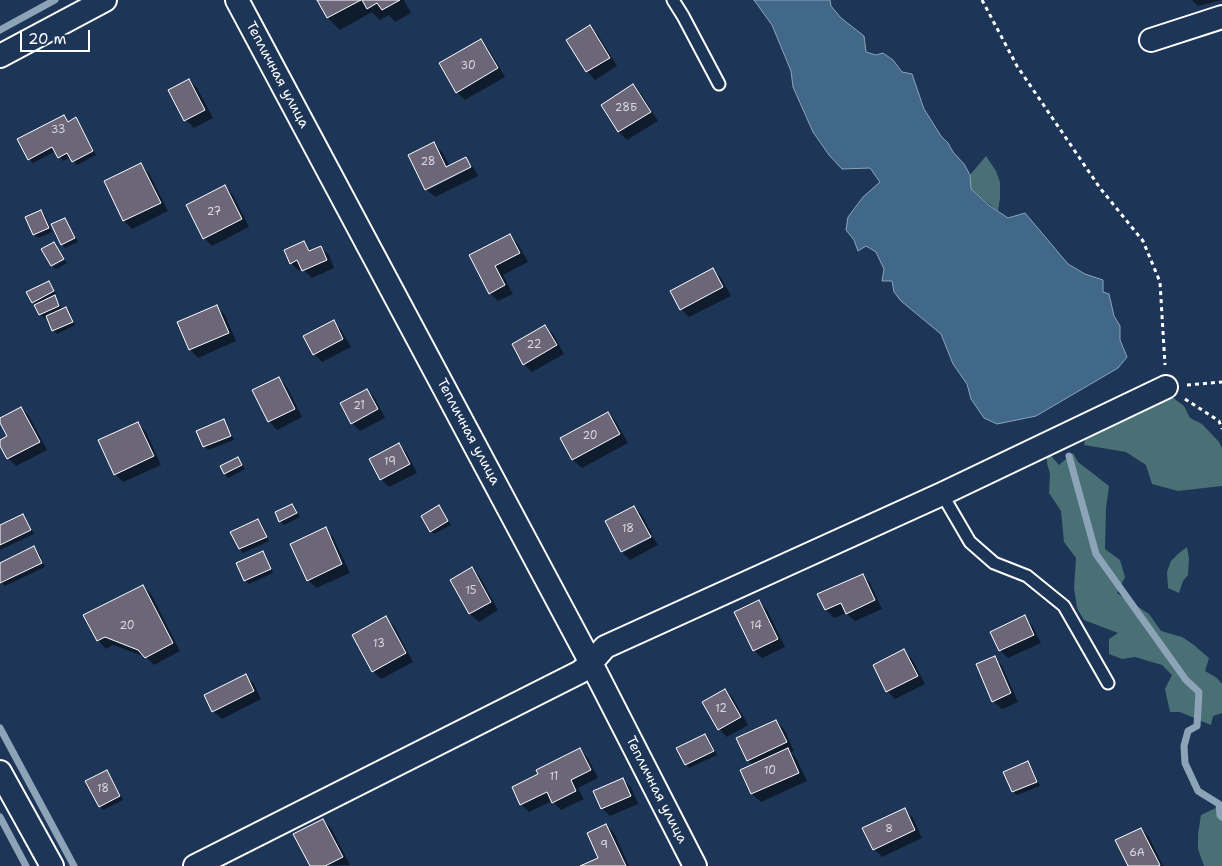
<!DOCTYPE html>
<meta charset="utf-8">
<style>
body{margin:0}
#map{position:relative;width:1222px;height:866px;overflow:hidden;background:#1d3557;font-family:"Shantell Sans",sans-serif}
canvas{display:block}
.scale{position:absolute;left:20px;top:30px;width:70px;height:22px;box-sizing:border-box;border:2px solid #fff;border-top:0;padding-left:6px;font-size:15px;line-height:18px;white-space:nowrap;color:#fff;-webkit-text-stroke:4px #1d3557;paint-order:stroke}
</style>
<div id="map">
<canvas width="1222" height="866"></canvas>
<div class="scale">20 m</div>
</div>
<script>
const ctx = document.querySelector('canvas').getContext('2d');
ctx.lineJoin = 'round';
function fillPath(path, color) {
  ctx.fillStyle = color;
  ctx.fill(path, 'evenodd');
}
function toPath(rows) {
  const path = new Path2D();
  for (const r of rows) {
    path.moveTo(r[0], r[1]);
    for (let i = 2; i < r.length; i += 2) path.lineTo(r[i], r[i + 1]);
  }
  return path;
}
function stroke(path, color, width, dash) {
  ctx.strokeStyle = color;
  ctx.lineWidth = width;
  ctx.lineCap = dash ? 'butt' : 'round';
  ctx.setLineDash(dash || []);
  ctx.stroke(path);
}
function label(font, color, halo, rows, align = 'center') {
  ctx.font = font + ' "Shantell Sans",sans-serif';
  ctx.lineWidth = 5;
  ctx.setLineDash([]);
  ctx.textBaseline = 'middle';
  ctx.strokeStyle = halo;
  ctx.fillStyle = color;
  for (const [text, x, y, turn = 0] of rows) {
    ctx.save();
    ctx.translate(x, y);
    ctx.rotate((+turn || 0) * Math.PI / 180);
    ctx.textAlign = isNaN(turn) ? turn : align;
    if (halo) ctx.strokeText(text, 0, 0);
    ctx.fillText(text, 0, 0);
    ctx.restore();
  }
}
fillPath(toPath([
 [986,156,996,171,1000,182,1000,198,998,211,971,189,970,175],
 [1168,394,1184,406,1190,418,1202,424,1219,442,1222,448,1222,486,1178,491,1152,484,1146,465,1126,452,1084,445,1087,430],
 [1047,451,1059,465,1073,453,1078,462,1109,486,1106,509,1105,549,1120,560,1125,577,1117,593,1149,614,1161,631,1182,637,1194,645,1209,658,1205,671,1217,678,1222,684,1222,713,1213,716,1211,725,1180,712,1170,712,1165,689,1172,675,1162,665,1135,657,1122,659,1109,654,1109,639,1118,633,1084,620,1077,608,1074,588,1076,558,1064,542,1061,511,1049,493,1050,474,1047,463],
 [1187,547,1189,558,1188,575,1183,581,1179,593,1168,588,1167,572,1171,561,1179,553],
 [1222,805,1222,866,1204,866,1198,849,1198,834,1201,815]
]), '#487075');
const water = toPath([
 [754,0,830,0,831,6,841,18,864,36,866,52,876,55,883,53,893,60,902,72,912,74,924,109,941,136,948,143,953,152,964,164,970,175,971,189,990,206,1008,218,1025,213,1068,264,1085,274,1103,280,1103,292,1109,294,1114,316,1120,326,1120,340,1127,357,1118,368,1036,416,997,424,984,418,971,399,967,384,953,364,941,334,901,301,894,292,892,281,882,281,884,269,876,252,866,246,858,251,854,240,846,230,848,217,863,197,880,182,870,168,842,169,829,155,813,132,793,87,791,71,772,25,754,0]
]);
fillPath(water, '#416888');
stroke(water, '#8da4b8', 1);
fillPath(toPath([
 [319,0,404,0,411,13,395,22,389,15,380,20,372,12,340,30,328,18],
 [1192,0,1222,0,1198,6],
 [590,27,598,35,617,66,595,80,587,71],
 [480,40,488,48,505,77,465,100,457,92],
 [189,80,197,88,213,118,194,128,186,120],
 [633,86,641,94,658,121,627,140,619,132,603,105],
 [64,116,69,123,75,119,79,123,96,155,77,165,71,157,63,161,56,151,33,163,29,159],
 [434,144,442,152,450,166,465,159,473,167,478,176,435,197,426,189],
 [455,174,457,175,428,190,428,187],
 [141,165,149,173,168,211,132,229,124,221,106,182],
 [225,186,233,195,249,227,212,246,204,238],
 [41,212,45,215,52,232,38,238,34,234],
 [65,219,68,223,78,242,65,248,62,244],
 [510,236,518,244,528,262,503,275,513,294,498,301,490,293,471,256],
 [54,243,64,258,52,265],
 [304,243,312,251,320,247,329,255,334,268,312,278,303,269,299,271,291,263],
 [65,260,67,263,56,269,53,267],
 [713,270,721,278,731,296,689,317,681,309,672,292],
 [48,282,57,295,54,297,58,301,62,310,66,309,70,313,75,325,57,334,53,330,47,317,44,318,40,314,33,302],
 [217,307,225,315,236,341,198,358,190,349],
 [333,321,341,330,351,347,322,362,314,354],
 [545,326,553,334,564,354,532,372,524,364],
 [279,378,287,387,302,417,277,430,269,421],
 [367,390,375,398,385,418,360,431,352,423],
 [21,408,29,416,47,450,16,466,8,458,0,443,0,441,9,437,0,419],
 [608,413,616,422,628,443,582,468,573,460,562,438],
 [223,421,227,425,234,440,208,450,204,446,198,431],
 [138,424,146,432,161,465,123,482,115,474],
 [399,445,407,453,417,473,389,487,381,479],
 [238,458,245,469,228,478,221,467],
 [292,505,300,517,284,525,280,521],
 [439,507,451,525,434,534,431,531],
 [634,507,642,515,652,534,623,550,623,553,606,522],
 [23,515,26,519,34,534,0,550,0,526],
 [258,520,262,524,269,541,243,553,240,549,232,532],
 [325,529,333,537,350,573,316,588,308,580],
 [653,537,658,545,630,560,623,553],
 [34,548,38,552,45,567,5,586,0,580,0,564],
 [263,553,266,556,273,573,249,584,245,580],
 [472,569,480,577,498,610,479,622,470,614,452,580],
 [862,575,870,583,882,609,855,621,846,613,834,618,826,610,819,595],
 [143,586,151,594,180,651,154,665,146,657,113,645,106,649,98,640],
 [759,601,767,610,785,647,762,658,754,650],
 [1024,617,1032,625,1041,643,1008,658,1000,650],
 [386,618,394,626,413,662,381,679,373,671],
 [904,651,912,659,925,684,895,699,887,691],
 [994,657,1002,666,1018,702,1002,709,993,701],
 [246,676,254,684,261,699,222,719,213,711],
 [725,690,733,698,748,725,727,737,719,729],
 [776,721,784,729,794,751,791,752,796,758,807,781,761,802,752,794,742,770,753,765,748,760],
 [705,735,709,739,717,755,689,768,686,764],
 [580,750,588,758,598,778,578,788,584,799,561,810,552,801,529,812,521,804,540,775],
 [1027,762,1031,766,1040,786,1017,795,1013,792],
 [106,771,110,775,123,800,103,810,100,806],
 [622,779,631,787,638,804,610,816,602,808],
 [905,810,913,818,922,838,882,857,874,849],
 [323,820,331,828,350,865,311,866],
 [606,825,614,833,629,866,583,866,600,858],
 [1141,829,1149,837,1163,866,1129,866]
]), '#0007');
stroke(toPath([
 [0,30,55,0],
 [1069,456,1096,554,1186,680,1199,692,1197,726,1188,731,1184,746,1185,763,1198,791,1219,804,1220,815,1222,817],
 [0,728,74,866],
 [0,817,26,866]
]), '#8da4b8', 7);
const building = toPath([
 [317,0,361,0,327,18,317,0],
 [362,0,400,0,382,10,377,3,367,9,362,0],
 [590,25,610,58,586,72,566,40,590,25],
 [481,39,498,68,456,93,439,63,481,39],
 [189,79,205,110,184,121,168,90,189,79],
 [633,84,651,112,618,132,601,105,633,84],
 [64,115,68,122,76,117,93,151,72,162,67,153,58,158,52,147,28,160,17,139,64,115],
 [434,142,446,167,466,157,471,167,425,190,408,155,434,142],
 [141,163,161,203,123,221,104,181,141,163],
 [225,185,242,219,203,239,186,205,225,185],
 [41,210,49,228,33,235,25,217,41,210],
 [65,218,75,238,61,245,51,224,65,218],
 [510,234,520,253,495,266,505,285,489,294,469,255,510,234],
 [304,241,309,251,321,246,327,260,302,271,297,260,290,264,284,250,304,241],
 [54,242,64,259,51,266,41,249,54,242],
 [713,268,723,287,680,310,670,291,713,268],
 [49,281,54,291,32,303,26,292,49,281],
 [55,295,59,306,39,315,34,305,55,295],
 [217,305,229,333,189,350,177,322,217,305],
 [66,307,73,322,52,331,46,316,66,307],
 [334,320,343,339,313,355,303,336,334,320],
 [545,325,557,345,523,365,512,344,545,325],
 [279,377,295,409,268,422,252,390,279,377],
 [367,389,378,409,351,424,340,403,367,389],
 [21,407,40,442,7,459,0,446,0,440,7,436,0,423,0,418,21,407],
 [608,412,620,434,572,460,560,438,608,412],
 [224,419,231,436,203,447,196,431,224,419],
 [138,422,154,456,114,475,98,440,138,422],
 [399,443,410,464,380,480,369,459,399,443],
 [238,457,242,465,224,474,220,466,238,457],
 [292,504,297,513,279,522,275,512,292,504],
 [439,505,448,521,430,532,421,516,439,505],
 [634,506,651,537,621,552,605,521,634,506],
 [23,514,31,530,0,545,0,525,23,514],
 [258,519,267,537,239,549,230,532,258,519],
 [326,527,342,564,307,581,290,544,326,527],
 [34,546,42,563,0,583,0,563,34,546],
 [263,551,271,569,244,581,236,563,263,551],
 [472,567,491,602,469,614,450,580,472,567],
 [863,574,875,600,846,614,841,603,825,610,817,594,863,574],
 [143,585,173,643,145,658,138,650,105,637,97,641,83,615,143,585],
 [759,600,778,639,753,651,734,612,759,600],
 [1025,615,1034,635,999,651,990,632,1025,615],
 [386,616,406,653,372,672,352,635,386,616],
 [904,649,918,676,886,692,873,665,904,649],
 [995,656,1011,693,992,702,976,664,995,656],
 [246,674,254,691,212,712,204,695,246,674],
 [725,689,741,717,718,730,702,702,725,689],
 [776,720,787,742,747,761,736,738,776,720],
 [705,734,714,751,685,765,676,748,705,734],
 [580,748,591,770,571,780,576,791,552,803,547,792,520,805,512,787,538,774,536,770,580,748],
 [788,748,799,773,751,794,740,770,788,748],
 [1028,761,1037,782,1012,792,1003,772,1028,761],
 [107,770,120,796,99,807,85,781,107,770],
 [623,778,631,796,601,809,593,791,623,778],
 [905,808,915,830,873,850,862,828,905,808],
 [323,819,343,857,325,866,310,866,293,834,323,819],
 [606,824,626,866,580,866,598,858,587,833,606,824],
 [1141,828,1160,865,1158,866,1128,866,1115,840,1141,828]
]);
fillPath(building, '#6b6678');
stroke(building, '#fff', 1);
const service = toPath([
 [673,0,683,16,719,84],
 [942,494,970,542,994,563,1027,576,1064,606,1108,683]
]);
const minor = toPath([
 [237,0,591,663,695,866],
 [1151,40,1222,17],
 [0,56,105,0],
 [0,772,52,866],
 [195,866,580,672,591,663,605,647,942,494,1166,387]
]);
stroke(service, '#fff', 15);
stroke(minor, '#fff', 26);
stroke(toPath([
 [982,0,1017,66,1100,188,1143,241,1160,282,1165,365],
 [1187,385,1222,382],
 [1185,399,1219,421,1222,429]
]), '#fff', 3, [4, 4]);
stroke(service, '#1d3557', 11);
stroke(minor, '#1d3557', 22);
label('11px', '#dad9dd', null, [
 ["30",468,66],
 ["28Б",626,108],
 ["33",58,130],
 ["28",428,162],
 ["27",214,212],
 ["22",534,345],
 ["21",359,406],
 ["20",590,436],
 ["19",390,462],
 ["18",628,529],
 ["15",471,591],
 ["20",127,626],
 ["14",756,626],
 ["13",379,644],
 ["12",721,709],
 ["10",770,771],
 ["11",554,777],
 ["18",103,789],
 ["8",889,829],
 ["9",604,845],
 ["6А",1137,853]
]);
label('14px', '#fff', '#1d3557', [
 ["Тепличная улица",277,75,62],
 ["Тепличная улица",468,432,62],
 ["Тепличная улица",656,790,63]
]);
</script>
